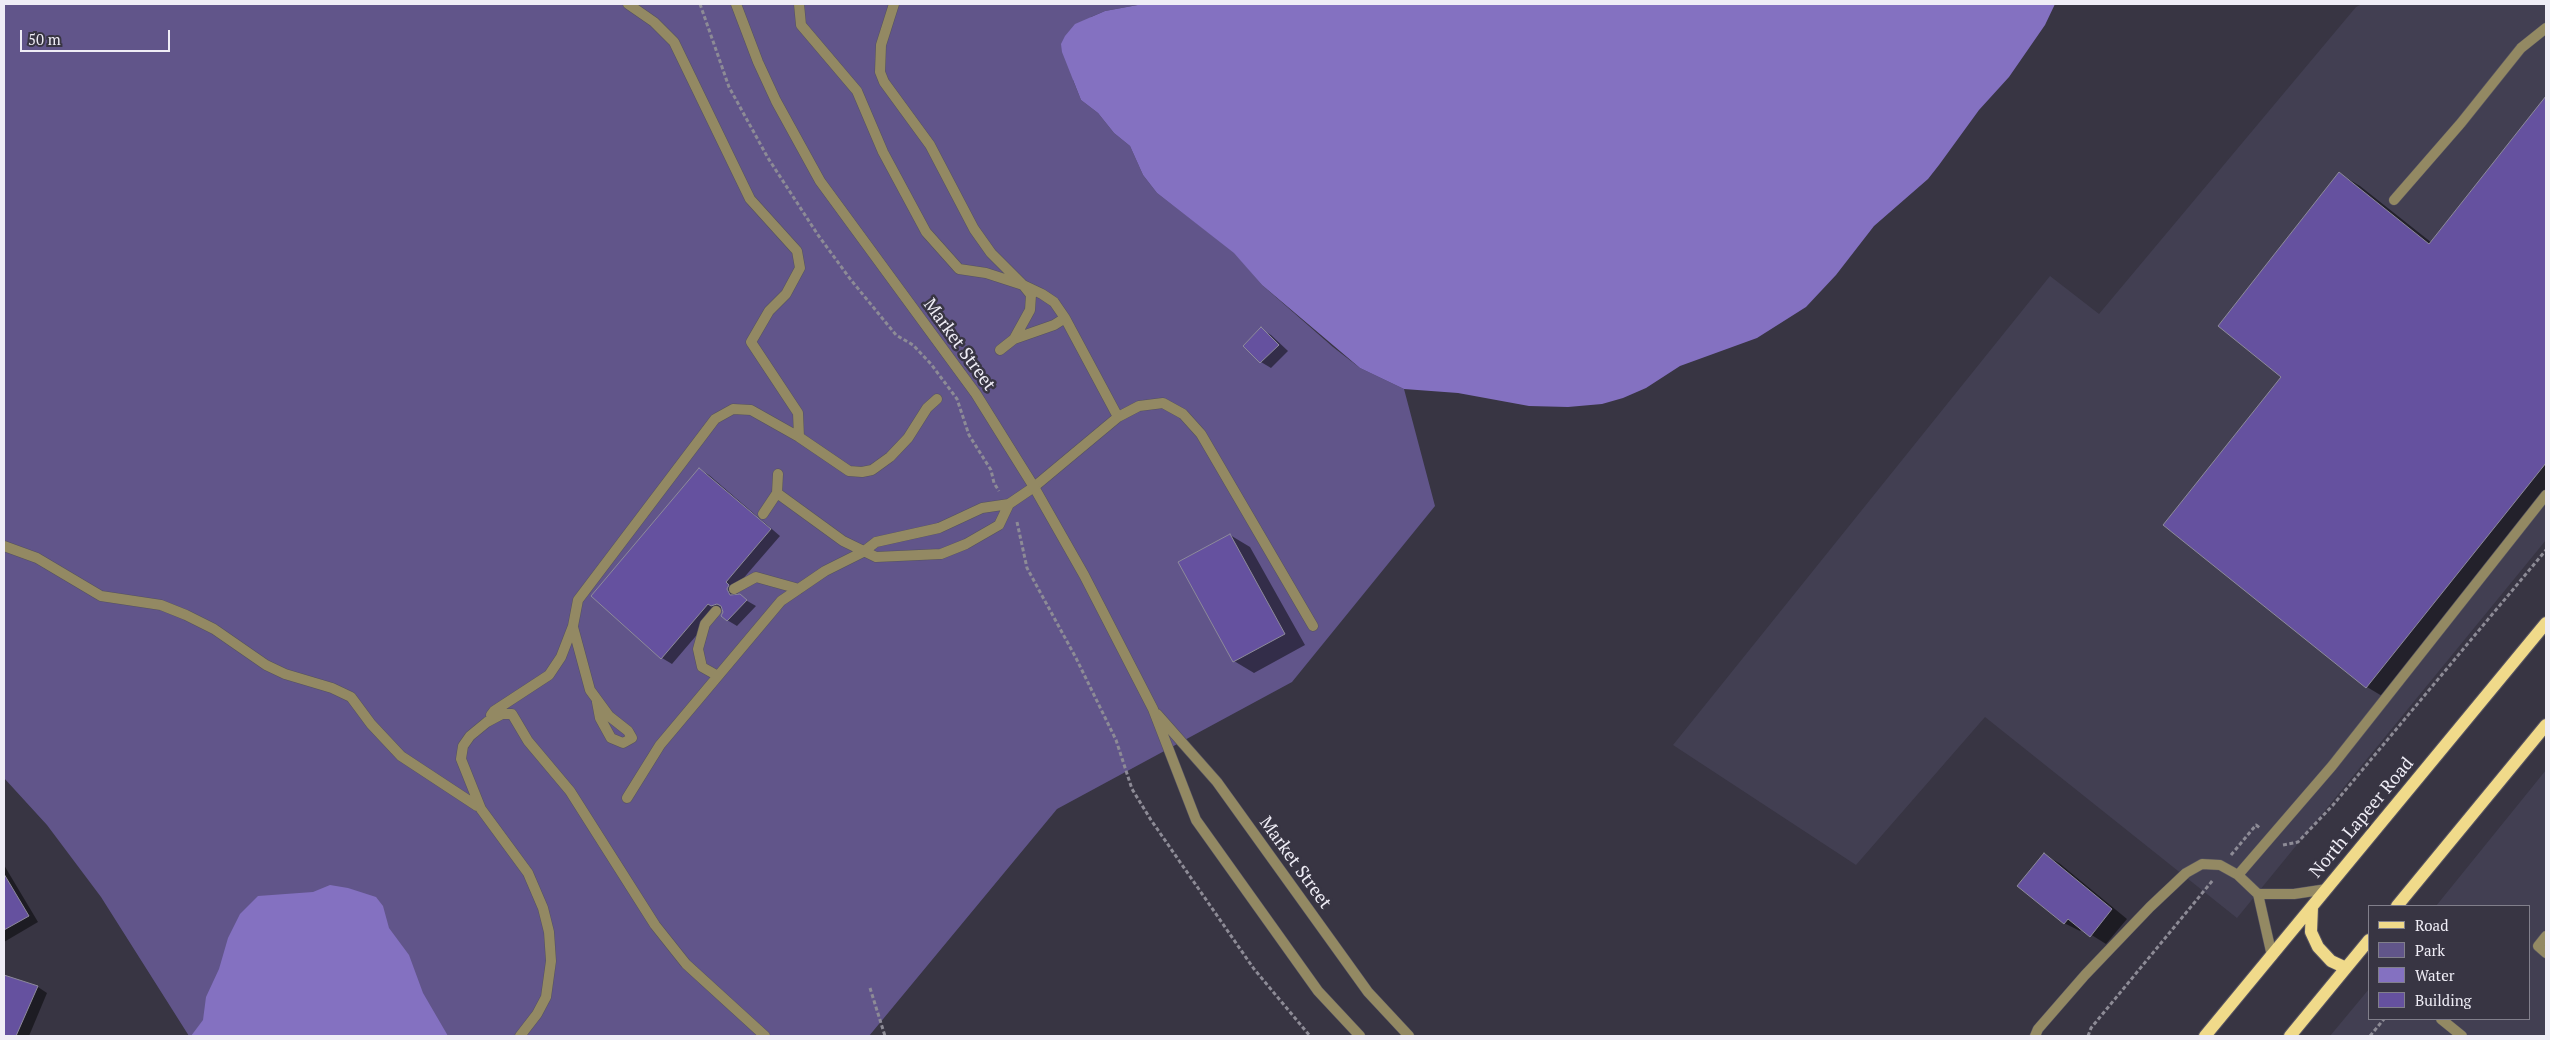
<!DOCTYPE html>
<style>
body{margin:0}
#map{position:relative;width:2550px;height:1040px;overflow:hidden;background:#383543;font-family:"PT Serif",serif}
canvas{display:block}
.frame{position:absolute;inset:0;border:5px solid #efedf6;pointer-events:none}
.legend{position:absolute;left:2368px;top:905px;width:162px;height:115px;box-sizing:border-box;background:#383543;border:1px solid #817f8b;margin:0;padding:6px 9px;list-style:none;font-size:15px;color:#efedf6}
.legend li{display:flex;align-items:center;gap:10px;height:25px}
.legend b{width:25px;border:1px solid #817f8b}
.scale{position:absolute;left:20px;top:30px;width:150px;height:22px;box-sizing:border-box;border:2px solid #efedf6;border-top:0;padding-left:6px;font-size:15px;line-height:18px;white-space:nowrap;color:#efedf6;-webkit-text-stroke:4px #383543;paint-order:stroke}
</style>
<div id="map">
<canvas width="2550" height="1040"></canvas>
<div class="frame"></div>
<ul class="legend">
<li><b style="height:6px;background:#f0da8a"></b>Road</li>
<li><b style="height:14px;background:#61558a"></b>Park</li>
<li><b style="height:14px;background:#8471c1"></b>Water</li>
<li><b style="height:14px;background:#65519f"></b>Building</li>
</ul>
<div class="scale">50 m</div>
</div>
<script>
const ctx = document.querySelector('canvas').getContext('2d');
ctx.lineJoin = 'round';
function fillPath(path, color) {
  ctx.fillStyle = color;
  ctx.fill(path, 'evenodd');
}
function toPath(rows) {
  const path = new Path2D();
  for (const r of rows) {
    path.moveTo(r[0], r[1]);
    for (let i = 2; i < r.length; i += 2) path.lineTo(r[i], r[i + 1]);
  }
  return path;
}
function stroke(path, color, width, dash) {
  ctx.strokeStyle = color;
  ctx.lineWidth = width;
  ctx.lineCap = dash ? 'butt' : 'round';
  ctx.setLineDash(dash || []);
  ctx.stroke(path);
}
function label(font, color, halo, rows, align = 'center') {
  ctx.font = font + ' "PT Serif",serif';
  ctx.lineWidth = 5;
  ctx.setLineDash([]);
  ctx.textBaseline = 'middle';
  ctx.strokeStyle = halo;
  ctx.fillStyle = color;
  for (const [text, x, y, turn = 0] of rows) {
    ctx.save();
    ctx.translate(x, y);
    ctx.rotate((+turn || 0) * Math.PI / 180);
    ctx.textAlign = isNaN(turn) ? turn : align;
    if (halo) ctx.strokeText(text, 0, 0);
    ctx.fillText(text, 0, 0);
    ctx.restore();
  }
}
fillPath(toPath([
 [2362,4,2546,4,2546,540,2237,918,1985,717,1856,865,1673,745,2050,276,2099,314,2356,7],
 [2546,770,2546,1036,2330,1036,2369,989,2369,1019,2529,1019,2529,906,2436,906]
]), '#423f52');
fillPath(toPath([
 [4,4,1143,4,1105,11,1091,17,1073,80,1081,100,1098,113,1114,133,1130,146,1143,175,1157,193,1235,253,1262,285,1333,347,1360,368,1404,389,1435,506,1292,682,1057,809,869,1036,189,1036,101,897,47,825,4,778]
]), '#61558a');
fillPath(toPath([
 [1143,4,2055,4,2045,25,2009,77,1979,110,1939,165,1928,179,1874,226,1836,275,1806,307,1757,338,1680,366,1646,388,1623,398,1602,404,1568,407,1529,406,1458,393,1404,389,1360,368,1262,285,1234,253,1157,193,1143,175,1130,146,1114,133,1098,113,1081,100,1062,52,1061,44,1065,36,1075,24,1105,11],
 [330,885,348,888,376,897,383,906,389,928,409,955,423,993,448,1036,191,1036,203,1020,206,997,219,969,228,938,240,914,258,896,313,892]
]), '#8471c1');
fillPath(toPath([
 [2546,98,2546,500,2387,699,2367,687,2165,525,2283,377,2340,174,2360,186,2432,243],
 [1261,329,1271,335,1288,351,1271,368,1261,362,1245,346],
 [699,469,709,475,780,536,735,588,738,591,737,595,756,606,737,626,727,620,725,610,719,609,672,664,662,658],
 [1230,535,1250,547,1305,645,1254,673,1234,661],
 [2044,855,2059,863,2127,919,2106,944,2082,929,2080,931,2064,923],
 [4,865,38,922,4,942],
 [4,976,38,987,47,993,29,1036,4,1036]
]), '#0007');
const building = toPath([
 [2546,96,2546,463,2366,688,2163,525,2281,377,2218,326,2339,172,2429,244,2546,96],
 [1261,327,1279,345,1260,363,1243,346,1261,327],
 [699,468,771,529,726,582,729,585,727,589,730,595,740,594,747,600,727,621,721,616,723,612,721,606,717,604,711,606,708,604,661,659,591,596,699,468],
 [1230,534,1285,634,1233,662,1178,562,1230,534],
 [2044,853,2112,909,2090,937,2068,919,2064,924,2017,886,2044,853],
 [4,874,29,916,4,930,4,874],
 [4,975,38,986,16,1036,4,1036,4,975]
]);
fillPath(building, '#65519f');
stroke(building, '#8d8a9b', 1);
const lane = toPath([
 [628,4,654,22,674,42,750,199,797,251,800,268,786,294,769,311,751,342,798,413,799,437],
 [799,4,801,25,857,91,883,152,926,232,959,269,986,273,1023,285,1031,295,1030,310,1014,339],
 [894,4,881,45,880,72,884,82,930,145,974,229,991,253,1023,285,1042,294,1054,302,1065,318,1054,325,1014,339,1000,350],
 [2394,200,2461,123,2521,48,2546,28],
 [1065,318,1118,417],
 [778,474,777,493,843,541,876,557,941,554,966,544,999,525,1009,504],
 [763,514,777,493],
 [4,546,37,558,101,596,161,605,186,615,214,629,266,665,285,674,332,688,351,697,371,724,401,756,477,806],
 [734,589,756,577,799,589],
 [716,611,705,624,698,649,702,667,718,676],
 [573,627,590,690,609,716,628,731,632,738,623,743,611,738,600,718,597,702],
 [491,715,494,711,549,675,561,657,573,626,578,600,715,419,733,409,751,410,799,437,849,471,862,472,872,470,890,457,908,438,927,408,937,399],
 [627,798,660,745,781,601,825,571,863,552,876,542,939,528,982,508,1009,504,1034,487,1118,417,1139,406,1163,403,1183,414,1201,434,1313,626],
 [2258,894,2294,894,2327,889],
 [2546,936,2538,946,2546,953],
 [2272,956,2258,894,2238,875,2332,766,2546,495],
 [2441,1019,2462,1036],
 [520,1036,537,1014,546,997,551,961,549,932,543,908,528,873,481,809,461,759,463,746,470,736,487,722,502,714,512,714,528,741,570,791,655,925,686,964,765,1036],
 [2035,1036,2038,1029,2085,975,2150,907,2186,873,2202,864,2220,865,2238,875]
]);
const street = toPath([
 [736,4,758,62,776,101,820,181,976,394,1034,487,1084,575,1153,709,1196,820,1318,991,1360,1036],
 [1157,714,1217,782,1368,992,1409,1036]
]);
const primary = toPath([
 [2397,906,2546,725],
 [2312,907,2311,932,2318,947,2331,961,2346,968],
 [2205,1036,2546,623],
 [2290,1036,2369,940]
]);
stroke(lane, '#555260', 11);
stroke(street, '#555260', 11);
stroke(primary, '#555260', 14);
stroke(toPath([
 [700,4,729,87,768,158,818,235,851,280,896,335,913,345,931,364,957,399,969,435,991,470,994,483,999,491],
 [1017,522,1027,568,1076,658,1116,740,1132,789,1151,820,1254,969,1310,1036],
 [2283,845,2298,842,2333,805,2546,550],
 [2231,855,2256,825,2260,828],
 [870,988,885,1036],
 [2088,1036,2091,1028,2213,880],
 [2370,1036,2384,1019]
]), '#8d8b96', 3, [4, 2.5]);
stroke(lane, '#938963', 10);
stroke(street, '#938963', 10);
stroke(primary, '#f0da8a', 12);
label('18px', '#efedf6', '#383543', [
 ["Market Street",959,345,54],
 ["North Lapeer Road",2362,818,-50],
 ["Market Street",1295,863,54]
]);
</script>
